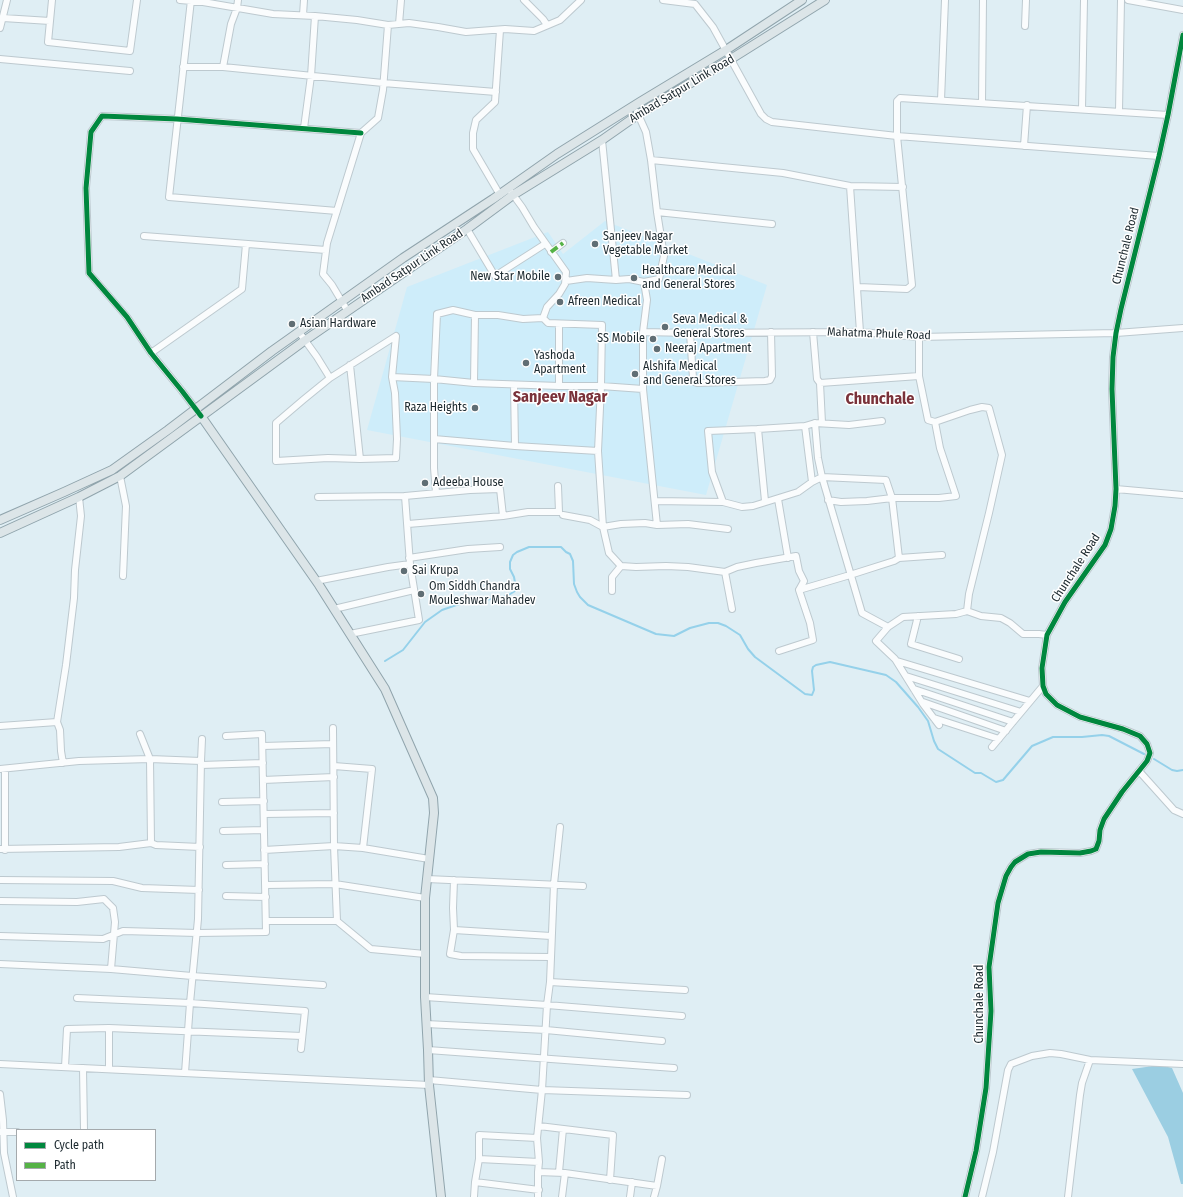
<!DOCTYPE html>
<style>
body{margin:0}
#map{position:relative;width:1183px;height:1197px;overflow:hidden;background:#dfeef4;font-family:"Fira Sans Condensed",sans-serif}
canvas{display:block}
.legend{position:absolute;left:16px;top:1129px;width:140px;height:52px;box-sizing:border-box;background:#fff;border:1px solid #a4a9ac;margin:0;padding:5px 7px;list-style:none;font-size:12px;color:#1c292f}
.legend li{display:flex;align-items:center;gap:8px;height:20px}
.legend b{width:20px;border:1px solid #a4a9ac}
</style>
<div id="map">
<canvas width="1183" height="1197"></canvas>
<ul class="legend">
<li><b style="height:5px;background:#00873e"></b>Cycle path</li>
<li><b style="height:5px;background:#55b246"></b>Path</li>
</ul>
</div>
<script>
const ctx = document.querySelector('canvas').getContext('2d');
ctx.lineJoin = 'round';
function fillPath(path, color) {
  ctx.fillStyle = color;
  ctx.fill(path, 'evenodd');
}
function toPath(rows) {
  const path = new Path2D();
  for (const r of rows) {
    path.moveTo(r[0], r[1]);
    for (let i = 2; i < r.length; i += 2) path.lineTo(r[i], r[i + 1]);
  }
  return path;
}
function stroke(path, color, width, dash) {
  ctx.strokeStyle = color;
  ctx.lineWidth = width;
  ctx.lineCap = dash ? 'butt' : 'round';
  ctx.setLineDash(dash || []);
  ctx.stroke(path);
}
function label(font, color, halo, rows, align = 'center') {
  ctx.font = font + ' "Fira Sans Condensed",sans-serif';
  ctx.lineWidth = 3;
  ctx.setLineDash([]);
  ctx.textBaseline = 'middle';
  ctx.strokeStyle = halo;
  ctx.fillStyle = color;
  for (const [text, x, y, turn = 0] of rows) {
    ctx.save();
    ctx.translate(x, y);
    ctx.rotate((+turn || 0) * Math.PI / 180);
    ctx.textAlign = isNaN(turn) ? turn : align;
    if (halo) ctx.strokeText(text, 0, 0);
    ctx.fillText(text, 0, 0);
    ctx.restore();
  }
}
fillPath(toPath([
 [605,221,767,285,706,495,367,430,407,287,548,232,563,254]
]), '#ceedfa');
fillPath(toPath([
 [1160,1065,1172,1068,1183,1093,1183,1184,1181,1184,1168,1137,1132,1069]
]), '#9bcee2');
stroke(toPath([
 [385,661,403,650,425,622,442,610,468,601,492,599,507,596,515,591,516,588,514,577,510,569,510,562,513,555,517,552,529,547,561,547,566,552,570,554,573,561,574,584,577,592,580,597,588,605,656,634,674,636,690,628,709,623,718,623,726,626,740,635,748,649,755,657,805,694,812,695,814,690,812,671,813,667,816,665,830,662,886,675,896,682,918,707,928,721,934,741,938,749,975,773,981,773,996,782,1003,780,1032,746,1053,737,1082,737,1102,735,1109,736,1144,754],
 [1154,759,1172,770,1177,771,1183,770]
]), '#95d1ea', 2);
const minor = toPath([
 [52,0,48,42,130,51,137,0],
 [180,0,203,2,273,14,315,16,357,20,388,25,383,90,378,118,361,133,327,243,323,274,332,285,347,310],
 [191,0,169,197,337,211],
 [524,0,543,19,547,25],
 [663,0,695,4,713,27,761,114,766,119,772,122,897,136,1159,156],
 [1128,0,1183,10],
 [303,15,304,0],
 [3,18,50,21],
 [399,24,401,0],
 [388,25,409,23,438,27,466,32,505,29,534,31,560,20,581,0],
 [1025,26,1026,0],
 [0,28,7,0],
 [0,59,130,71],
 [183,67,223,67,383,83,496,92],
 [223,67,231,24,237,8,238,0],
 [941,100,945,0],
 [982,103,983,0],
 [1082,109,1084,0],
 [1119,111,1121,0],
 [304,128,311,76,315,16],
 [602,140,616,280],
 [1024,146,1027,105],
 [651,160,783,173,850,186,903,187],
 [850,186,860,332],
 [500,195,473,149,473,133,476,120,495,102,500,30],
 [657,212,772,224],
 [467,229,495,276,545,244],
 [144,236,326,250],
 [551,252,563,243],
 [566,281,587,278,616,280,629,279,644,282],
 [858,287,907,289,912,285,897,136,897,101,900,98,1168,115],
 [299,332,317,357,330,378,396,336,392,377,395,393,397,439,396,458,360,459,328,458,276,461,276,423,303,400,330,378],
 [643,332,690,333,860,332,919,337,1116,333,1183,328],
 [813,332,817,379,820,383,822,423],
 [690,333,693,378,694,382,697,383,765,381,770,380,772,376,771,332],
 [919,337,919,376,928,420,935,422,970,410,982,407,989,408,1002,455,989,513,969,594,967,611,981,616,1001,618,1010,623,1023,634,1039,634,1047,635],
 [151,353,242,289,246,244],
 [350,365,360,459],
 [392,377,434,379,474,383,559,386,601,386,643,389,643,332,647,300,644,282,659,279,664,256,657,212,651,160,646,132,637,112],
 [474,383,475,315],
 [820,383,919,376],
 [514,385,515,446],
 [559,386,559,324],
 [643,389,657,525],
 [201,416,182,391,151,353,127,317,89,273,86,188,91,132,102,116,177,119,361,133],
 [815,423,818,458,822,477,862,613,888,627],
 [805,426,812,482],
 [758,429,765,501],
 [434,439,515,446,598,451,601,386,602,325,548,323,543,318],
 [598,451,603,527,621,524,645,523,657,525,688,524,728,529],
 [120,476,126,506,123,576],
 [1116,489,1183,495],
 [436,493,434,468,434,379,437,314,453,310,475,315,498,315,523,319,543,318,547,307,559,294,565,284,566,272,534,227,522,207,511,192],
 [318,497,405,496],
 [778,499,788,558],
 [828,500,841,502,867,501,892,498,939,498,956,496,940,448,935,422],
 [655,501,723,502,742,507,753,506,798,492,812,482,822,477,886,480,892,498,899,558],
 [723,502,712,472,708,431,758,429,805,426,815,423,849,425,882,421],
 [563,515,590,520,603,527,609,553,621,566,636,567,666,566,688,567,725,572,737,567,756,563,796,556,799,571,804,581,799,590,810,623,813,640,779,651],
 [408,524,503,516,528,512,559,512,558,486],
 [409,558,468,549,500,547],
 [725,572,732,609],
 [316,581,388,567,410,564,405,496,470,490,500,489,503,516],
 [799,590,850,575,894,561,899,558,942,555],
 [612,591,612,577,621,566],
 [334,609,414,590],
 [918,616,911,644,959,659],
 [350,634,419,620,410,564],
 [897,661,1030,701],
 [906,676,1021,712],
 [914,689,1013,722],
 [923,702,1006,731],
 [934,718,999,739],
 [939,725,923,704,895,659,876,641,888,627,903,617,956,614,967,611],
 [0,726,57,722],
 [333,728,334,846,337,921,371,949,425,954],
 [140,734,150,759,151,843],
 [263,746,333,744],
 [992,747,1043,686],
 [63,763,61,751,60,730,57,722,66,665,74,598,75,570,81,516,79,497],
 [201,765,263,763],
 [334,766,372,769,363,848],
 [0,769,79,761,150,759,201,761,202,739],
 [1139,771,1174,810,1183,814],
 [263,780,334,777],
 [222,802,264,801],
 [264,814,334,813],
 [560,827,554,884,550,982,547,1005,682,1016],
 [223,831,264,830],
 [0,849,119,847,151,843,156,845,200,847],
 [5,850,5,769],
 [264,850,334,846,363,848,429,859],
 [226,865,265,864],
 [427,879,583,886],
 [0,880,113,881,142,888,199,890],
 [454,880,453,908,454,930,450,954,461,956,550,957],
 [266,885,335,884,425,898],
 [226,896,266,897],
 [0,901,77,902,104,899,113,908,115,922,111,969],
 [267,921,337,921],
 [454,930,551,936],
 [0,936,103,939,123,931,197,933,266,932,262,734,226,736],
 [0,964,111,969,192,976,323,985],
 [550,982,685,990],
 [425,997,547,1005,542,1090,537,1138,539,1162,538,1172,565,1173,657,1186,654,1197],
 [77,998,190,1003,305,1011,301,1049],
 [426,1024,546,1030,662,1041],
 [428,1050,674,1068],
 [0,1064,429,1085],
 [65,1067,67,1029,109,1028,302,1036],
 [83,1068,84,1130],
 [109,1069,109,1028],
 [185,1073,190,1003,198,919,201,761],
 [429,1080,542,1090,687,1095],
 [0,1094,3,1120,4,1153,13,1197],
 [539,1126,613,1135,610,1180],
 [1,1132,17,1132],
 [479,1159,539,1162],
 [538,1172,538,1197],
 [559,1172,563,1129],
 [475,1182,539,1190],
 [657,1186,662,1159],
 [474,1197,475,1182,479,1159,479,1135,537,1138],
 [562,1197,565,1173],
 [630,1197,632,1182],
 [965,1197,976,1151,986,1088,991,1011,989,967,998,903,1006,876,1011,867,1015,862,1028,854,1041,852,1080,853,1091,851,1096,849,1099,841,1100,830,1104,819,1122,792,1147,761,1150,753,1147,744,1140,736,1123,729,1080,717,1057,705,1046,694,1043,686,1042,668,1047,635,1065,602,1105,545,1111,529,1115,506,1116,489,1112,389,1113,357,1116,333,1121,309,1159,156,1168,115,1183,35],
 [982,1197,993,1152,1008,1070,1011,1064,1032,1056,1050,1053,1061,1054,1090,1060,1183,1064],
 [1068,1197,1080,1095,1082,1083,1090,1060]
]);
const major = toPath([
 [201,416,319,585,385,689,433,798,434,813,425,898,425,997,428,1050,429,1085,441,1197],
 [0,520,64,492,112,470,168,430,272,351,403,258,493,199,557,154,640,102,726,50,802,0],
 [0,533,79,497,120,476,304,341,467,229,513,195,602,140,639,114,731,59,825,0]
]);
stroke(minor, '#bdc9cf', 8);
stroke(major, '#90a4ac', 10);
stroke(minor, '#fafcfd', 6);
stroke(major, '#dce5e8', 8);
stroke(toPath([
 [551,252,563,243]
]), '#55b246', 4, [8, 4]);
stroke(toPath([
 [201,416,182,391,151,353,127,317,89,273,86,188,91,132,102,116,177,119,361,133],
 [965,1197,976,1151,986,1088,991,1011,989,967,998,903,1006,876,1011,867,1015,862,1028,854,1041,852,1080,853,1091,851,1096,849,1099,841,1100,830,1104,819,1122,792,1147,761,1150,753,1147,744,1140,736,1123,729,1080,717,1057,705,1046,694,1043,686,1042,668,1047,635,1065,602,1105,545,1111,529,1115,506,1116,489,1112,389,1113,357,1116,333,1121,309,1159,156,1168,115,1183,35]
]), '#00873e', 5);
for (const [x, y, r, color] of [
 [595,244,4,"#606e74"],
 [558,277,4,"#606e74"],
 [634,278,4,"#606e74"],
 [560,302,4,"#606e74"],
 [292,324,4,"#606e74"],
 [665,327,4,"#606e74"],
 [653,339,4,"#606e74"],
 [657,349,4,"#606e74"],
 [526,363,4,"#606e74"],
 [635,374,4,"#606e74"],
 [475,408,4,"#606e74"],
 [425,483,4,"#606e74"],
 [404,571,4,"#606e74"],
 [421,594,4,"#606e74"]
]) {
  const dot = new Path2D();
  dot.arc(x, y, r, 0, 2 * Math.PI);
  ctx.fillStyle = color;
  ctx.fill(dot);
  stroke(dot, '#fff', 1.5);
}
label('12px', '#1c292f', '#fff', [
 ["Ambad Satpur Link Road",682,89,-31],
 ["Chunchale Road",1126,246,-76],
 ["Ambad Satpur Link Road",412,266,-34],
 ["Mahatma Phule Road",879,334,2],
 ["Chunchale Road",1076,568,-57],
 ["Chunchale Road",980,1004,-90]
]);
label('12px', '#1c292f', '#fff', [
 ["Sanjeev Nagar",603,237],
 ["Vegetable Market",603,251],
 ["Healthcare Medical",642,271],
 ["and General Stores",642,285],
 ["New Star Mobile",550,277,"right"],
 ["Afreen Medical",568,302],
 ["Seva Medical &",673,320],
 ["General Stores",673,334],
 ["Asian Hardware",300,324],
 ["SS Mobile",645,339,"right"],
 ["Neeraj Apartment",665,349],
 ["Yashoda",534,356],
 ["Apartment",534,370],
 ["Alshifa Medical",643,367],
 ["and General Stores",643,381],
 ["Raza Heights",467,408,"right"],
 ["Adeeba House",433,483],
 ["Sai Krupa",412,571],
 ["Om Siddh Chandra",429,587],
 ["Mouleshwar Mahadev",429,601]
], 'left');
label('bold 16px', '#7a323a', '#fff', [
 ["Sanjeev Nagar",560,398],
 ["Chunchale",880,400]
]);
</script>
